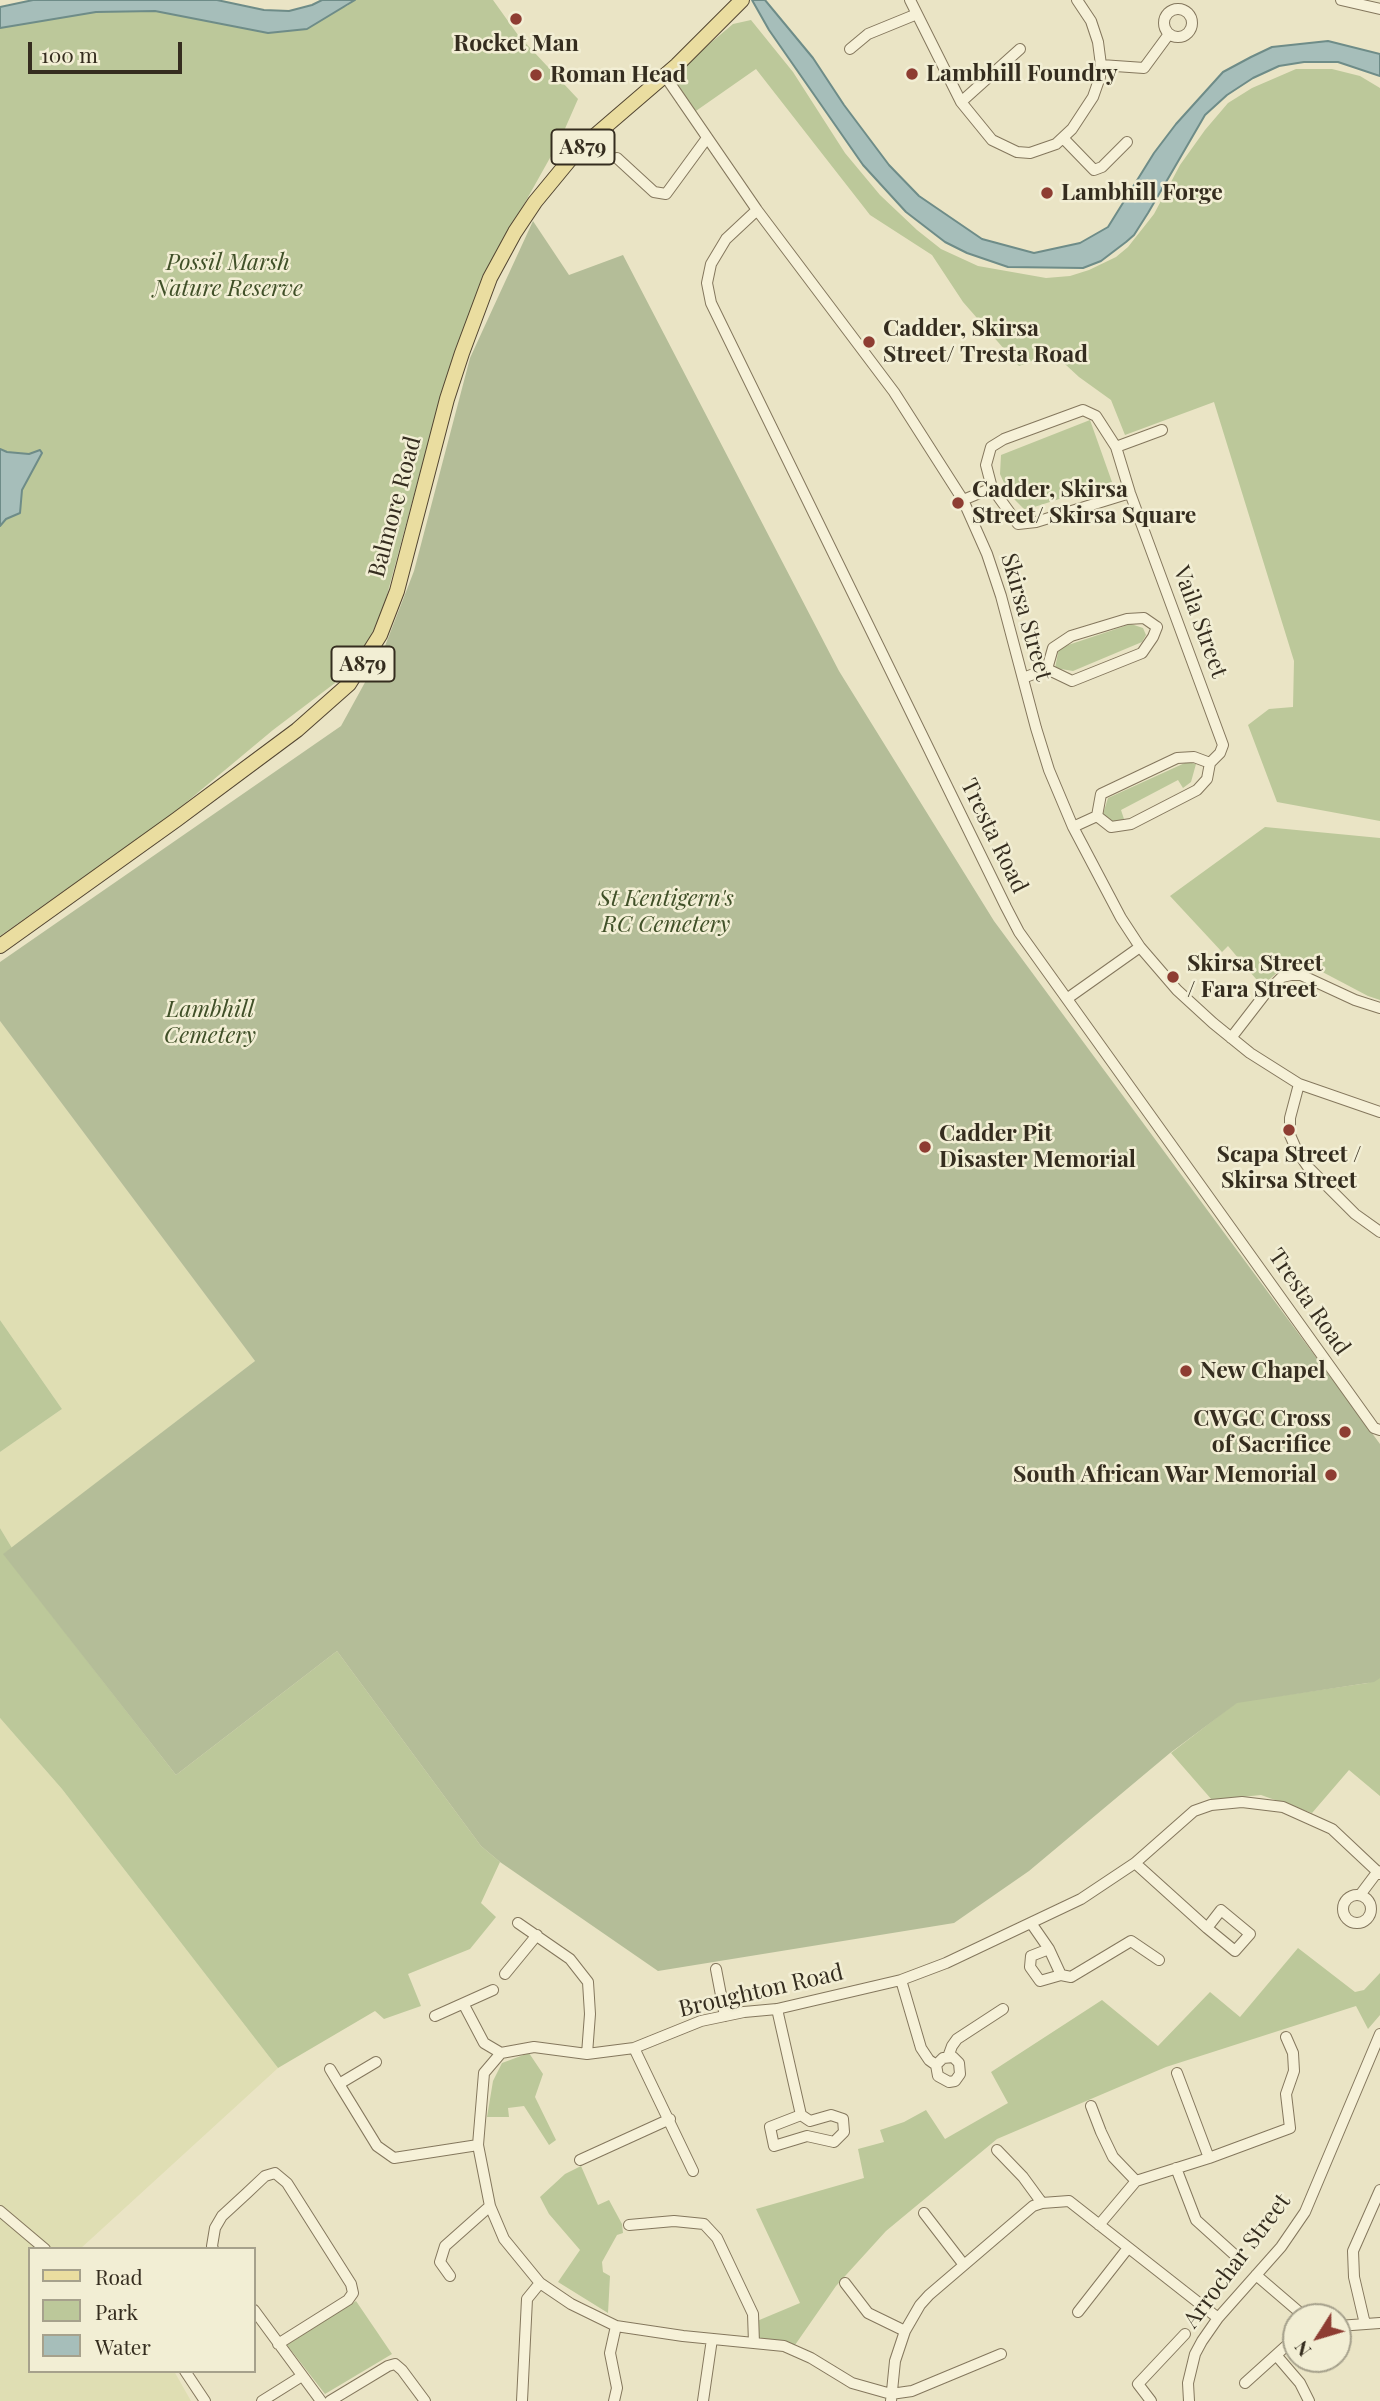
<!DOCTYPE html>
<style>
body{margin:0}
#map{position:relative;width:1380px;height:2401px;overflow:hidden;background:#eae4c5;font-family:"Playfair Display",serif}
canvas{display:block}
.legend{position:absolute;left:28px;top:2247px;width:228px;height:126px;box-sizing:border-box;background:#f2eed4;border:2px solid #a6a18c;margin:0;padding:9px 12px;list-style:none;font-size:21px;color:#352d1f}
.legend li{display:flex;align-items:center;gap:14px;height:35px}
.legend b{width:35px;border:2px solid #a6a18c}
.north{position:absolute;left:1282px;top:2303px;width:70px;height:70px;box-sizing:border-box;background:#f2eed4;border:2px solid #a6a18c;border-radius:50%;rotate:233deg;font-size:19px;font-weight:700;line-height:28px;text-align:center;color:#352d1f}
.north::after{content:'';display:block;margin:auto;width:24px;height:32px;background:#8e3d32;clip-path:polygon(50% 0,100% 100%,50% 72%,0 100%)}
.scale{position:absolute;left:28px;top:42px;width:154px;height:32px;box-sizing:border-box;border:4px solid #352d1f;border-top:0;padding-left:9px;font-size:21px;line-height:24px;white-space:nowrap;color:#352d1f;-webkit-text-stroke:5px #f2eed4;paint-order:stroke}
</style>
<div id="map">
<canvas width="1380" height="2401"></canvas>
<ul class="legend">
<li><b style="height:9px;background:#eadda0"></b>Road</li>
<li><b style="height:19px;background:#bcc89a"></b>Park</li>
<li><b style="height:19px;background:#a6beba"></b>Water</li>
</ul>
<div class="north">N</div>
<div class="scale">100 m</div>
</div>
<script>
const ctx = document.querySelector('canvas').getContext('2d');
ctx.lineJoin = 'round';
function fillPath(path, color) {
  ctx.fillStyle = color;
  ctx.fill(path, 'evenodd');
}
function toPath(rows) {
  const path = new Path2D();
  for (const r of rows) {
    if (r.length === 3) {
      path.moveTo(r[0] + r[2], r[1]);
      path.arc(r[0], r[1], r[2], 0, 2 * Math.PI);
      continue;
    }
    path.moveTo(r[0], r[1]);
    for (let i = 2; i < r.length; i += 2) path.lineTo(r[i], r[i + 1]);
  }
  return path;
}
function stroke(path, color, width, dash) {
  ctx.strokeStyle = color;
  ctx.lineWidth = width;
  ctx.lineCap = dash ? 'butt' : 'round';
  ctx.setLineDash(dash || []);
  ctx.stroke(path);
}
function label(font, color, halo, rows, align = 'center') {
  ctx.font = font + ' "Playfair Display",serif';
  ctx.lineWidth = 5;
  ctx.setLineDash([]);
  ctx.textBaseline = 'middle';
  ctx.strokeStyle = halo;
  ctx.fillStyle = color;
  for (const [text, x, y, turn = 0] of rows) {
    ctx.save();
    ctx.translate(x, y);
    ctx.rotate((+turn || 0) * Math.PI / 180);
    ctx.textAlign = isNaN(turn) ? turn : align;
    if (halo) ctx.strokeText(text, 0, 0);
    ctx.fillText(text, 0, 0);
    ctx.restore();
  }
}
fillPath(toPath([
 [0,1021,255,1361,12,1548,0,1528,0,1452,62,1409,0,1320],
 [0,1718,62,1789,278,2068,80,2249,30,2249,30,2371,174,2371,191,2401,0,2401]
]), '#dfdeb3');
fillPath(toPath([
 [355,0,493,0,518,35,578,99,560,140,490,265,421,469,384,606,362,656,337,677,335,683,273,730,171,815,0,936,0,28,96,12,155,11,268,33,347,6],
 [751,20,793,72,845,153,880,195,917,230,941,249,978,266,1046,278,1070,276,1089,270,1116,257,1128,247,1154,214,1180,165,1205,130,1228,103,1252,88,1296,69,1332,69,1360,76,1380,88,1380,821,1277,802,1248,725,1269,709,1293,707,1294,661,1214,402,1125,435,1111,400,1079,377,1053,353,1019,366,963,302,932,255,870,215,756,69,693,113,670,77,733,24],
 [1090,420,1112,482,1025,510,1009,494,1000,474,1001,455],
 [1131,624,1143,628,1146,635,1142,642,1073,671,1055,668,1059,648],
 [1187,762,1196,764,1191,782,1183,788,1178,780,1121,810,1124,819,1115,823,1109,821,1103,814,1108,798],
 [1265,827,1380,838,1380,1000,1368,996,1313,967,1281,969,1262,986,1228,946,1222,952,1170,896],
 [0,1320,62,1409,0,1452],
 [0,1528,12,1548,4,1554,176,1775,337,1651,481,1846,500,1862,481,1903,496,1917,470,1949,408,1974,421,2006,384,2019,375,2011,278,2068,62,1789,0,1718],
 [1380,1675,1380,1796,1349,1770,1312,1813,1261,1795,1212,1800,1171,1753,1237,1702,1368,1683],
 [1298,1948,1355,1992,1364,1990,1380,1973,1380,2015,1368,2029,1356,2006,1166,2067,997,2139,886,2231,836,2286,795,2345,757,2340,757,2321,800,2303,756,2209,864,2178,858,2149,884,2142,880,2130,904,2122,926,2110,945,2139,1008,2103,991,2072,1102,2000,1158,2046,1210,1992,1240,2017],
 [529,2053,543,2074,535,2097,556,2140,549,2145,524,2106,508,2108,509,2117,487,2117,493,2081,502,2063],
 [581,2166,598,2205,609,2200,622,2224,623,2233,617,2235,602,2262,603,2272,610,2276,608,2313,558,2282,580,2250,549,2214,540,2197,565,2174],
 [356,2301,392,2354,325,2394,287,2345]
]), '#bcc89a');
fillPath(toPath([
 [533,221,569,275,623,255,839,671,994,921,1380,1444,1380,1678,1374,1682,1237,1703,1170,1753,1029,1871,954,1923,658,1971,500,1862,481,1846,337,1651,176,1775,3,1554,255,1361,0,1021,0,962,341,726,385,646,414,571,470,358]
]), '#b4bd98');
const water = toPath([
 [33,0,217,0,264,10,289,11,312,5,322,0,355,0,307,29,268,33,155,11,96,12,0,28,0,7,33,0],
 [752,0,765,0,813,58,844,105,889,165,919,196,982,239,1034,253,1080,243,1108,227,1154,153,1176,124,1223,72,1251,57,1272,47,1328,41,1380,54,1380,76,1338,62,1304,62,1279,66,1253,78,1227,95,1205,115,1148,213,1134,235,1126,242,1101,261,1083,268,1008,267,967,253,945,242,906,212,863,165,769,30,752,0],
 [0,449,7,452,29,454,40,450,42,453,22,490,20,513,6,519,0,526,0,449]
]);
fillPath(water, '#a6beba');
stroke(water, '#6e8c88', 2);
const minor = toPath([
 [910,0,961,102,992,140,1017,152,1030,153,1056,144,1072,129,1093,97,1100,77,1101,65,1098,42,1091,21,1077,0],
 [1341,0,1380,9],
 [1178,23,14],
 [850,49,868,34,917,14],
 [1101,65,1144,68,1169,34],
 [665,76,757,210,894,392,963,500,987,554,1001,596,1036,728,1049,770,1073,827,1121,918,1140,947,1177,990,1213,1023,1250,1053,1299,1084,1380,1112],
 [961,102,1020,49],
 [1063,138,1094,170,1102,167,1127,142],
 [617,158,654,192,666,194,707,138],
 [757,210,726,239,711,264,707,283,711,303,1006,907,1019,932,1374,1428,1380,1430],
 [1116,447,1162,430],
 [963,500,992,488],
 [1047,669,1053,648,1071,636,1127,619,1144,618,1157,627],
 [1047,669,1072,681,1142,653,1153,637,1157,627],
 [1023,678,1047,669],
 [1097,816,1111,827,1131,824,1197,790,1207,779,1210,763,1220,753,1223,745,1130,493,1116,447,1096,416,1083,410,1004,439,991,447,986,465,992,488,1018,524,1036,522,1130,493],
 [1097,816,1101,794,1177,758,1194,757,1210,763],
 [1073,827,1097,816],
 [1068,998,1140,947],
 [1231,1038,1265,994,1282,977,1291,975,1301,975,1355,1000,1380,1008],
 [1299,1084,1290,1118,1290,1135,1297,1151,1308,1167,1355,1214,1380,1232],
 [1135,1863,1207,1928,1235,1951,1250,1934,1221,1910,1207,1928],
 [1357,1909,14],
 [1360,1895,1378,1871],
 [518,1923,570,1959,588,1982,590,2014,587,2054],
 [1031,1923,1049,1949,1061,1975,1071,1977,1131,1941,1159,1960],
 [1049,1949,1031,1956,1030,1967,1040,1981,1061,1975],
 [716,1969,725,2016],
 [505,1974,537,1935],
 [901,1980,921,2048,929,2060,936,2065,938,2076,949,2082,955,2081,960,2074,959,2063,953,2057,943,2058,936,2065],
 [464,2005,484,2043,501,2053],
 [777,2009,801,2115,810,2121,831,2115,843,2119,844,2132,834,2142,807,2136,774,2146,770,2127,801,2115],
 [435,2016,493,1990],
 [634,2048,693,2171],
 [948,2057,952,2046,957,2039,1003,2009],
 [376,2062,339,2084,377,2146,394,2158,478,2145],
 [330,2069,339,2084],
 [1177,2073,1209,2158],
 [1091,2106,1101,2132,1113,2157,1136,2181],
 [997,2150,1023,2177,1042,2203],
 [580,2160,670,2119],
 [1176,2168,1196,2220,1237,2257],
 [0,2211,45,2249],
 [924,2213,964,2265],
 [629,2225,674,2221,704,2224,717,2238,753,2314,754,2343],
 [1099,2225,1136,2181,1209,2158,1290,2128,1286,2094,1294,2071,1293,2053,1286,2037],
 [213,2249,212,2246,215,2228,222,2216,247,2193,265,2176,275,2173,287,2183,351,2284,353,2293,348,2300,278,2344],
 [1256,2275,1305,2317],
 [450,2276,440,2262,445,2246,490,2206],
 [845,2283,868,2313,905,2331],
 [254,2310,321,2401],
 [1078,2312,1128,2248],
 [1365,2324,1354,2277,1353,2251,1380,2190],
 [1338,2326,1380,2323],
 [1001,2354,912,2391,891,2394,852,2383,811,2358,784,2346,683,2336,616,2326,571,2304,540,2283,504,2239,490,2206,478,2145,484,2073,501,2053,534,2047,587,2054,634,2048,701,2021,744,2012,777,2009,901,1980,946,1963,1081,1899,1135,1863,1194,1811,1211,1805,1242,1802,1283,1807,1332,1829,1380,1874],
 [1276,2355,1300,2383,1309,2401],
 [185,2371,205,2401],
 [1245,2383,1296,2337],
 [262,2401,302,2376],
 [330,2401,388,2366,395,2364,402,2370,425,2401],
 [522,2401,527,2299,540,2283],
 [614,2401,617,2388,610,2353,616,2326],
 [703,2401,712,2339],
 [891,2401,895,2361,905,2331,920,2305,929,2295,1033,2206,1042,2203,1069,2201,1218,2318],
 [1151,2401,1138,2384,1185,2334],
 [1189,2401,1188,2383,1195,2354,1202,2341,1218,2318,1281,2247,1305,2212,1380,2034]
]);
const major = toPath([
 [0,946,176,820,297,730,349,684,380,635,397,591,447,399,462,353,490,278,515,232,535,202,577,151,677,65,742,0]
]);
stroke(minor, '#84775d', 12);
stroke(major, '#524531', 16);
stroke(minor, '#f6f1d8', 10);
stroke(major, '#eadda0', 14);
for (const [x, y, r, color] of [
 [516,19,7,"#8e3d32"],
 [912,74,7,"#8e3d32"],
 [536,75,7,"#8e3d32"],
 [1047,193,7,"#8e3d32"],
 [869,342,7,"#8e3d32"],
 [958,503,7,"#8e3d32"],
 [1173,977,7,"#8e3d32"],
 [1289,1130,7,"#8e3d32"],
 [925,1147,7,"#8e3d32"],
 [1186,1371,7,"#8e3d32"],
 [1345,1432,7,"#8e3d32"],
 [1331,1475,7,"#8e3d32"]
]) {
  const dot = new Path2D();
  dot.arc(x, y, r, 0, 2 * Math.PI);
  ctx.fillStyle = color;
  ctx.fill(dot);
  stroke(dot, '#f2eed4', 2.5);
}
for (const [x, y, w] of [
 [583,147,63],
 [363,664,63]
]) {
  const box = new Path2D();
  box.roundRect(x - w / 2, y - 17.5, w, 35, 5);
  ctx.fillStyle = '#f2eed4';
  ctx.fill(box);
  stroke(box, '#352d1f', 2);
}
label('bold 21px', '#352d1f', null, [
 ["A879",583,147],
 ["A879",363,664]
]);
label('bold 23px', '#352d1f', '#f2eed4', [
 ["Rocket Man",516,44,"center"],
 ["Lambhill Foundry",926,74],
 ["Roman Head",550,75],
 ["Lambhill Forge",1061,193],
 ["Cadder, Skirsa",883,329],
 ["Street/ Tresta Road",883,355],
 ["Cadder, Skirsa",972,490],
 ["Street/ Skirsa Square",972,516],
 ["Skirsa Street",1187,964],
 ["/ Fara Street",1187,990],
 ["Cadder Pit",939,1134],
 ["Disaster Memorial",939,1160],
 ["Scapa Street /",1289,1155,"center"],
 ["Skirsa Street",1289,1181,"center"],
 ["New Chapel",1200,1371],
 ["CWGC Cross",1331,1419,"right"],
 ["of Sacrifice",1331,1445,"right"],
 ["South African War Memorial",1317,1475,"right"]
], 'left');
label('italic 23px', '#405028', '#f2eed4', [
 ["Possil Marsh",228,263],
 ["Nature Reserve",228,289],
 ["St Kentigern's",666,899],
 ["RC Cemetery",666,925],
 ["Lambhill",210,1010],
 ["Cemetery",210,1036]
]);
label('23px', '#352d1f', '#f2eed4', [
 ["Balmore Road",395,507,-75],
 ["Skirsa Street",1026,617,74],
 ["Vaila Street",1200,622,70],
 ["Tresta Road",994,836,64],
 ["Tresta Road",1309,1302,55],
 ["Broughton Road",761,1991,-13],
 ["Arrochar Street",1237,2261,-53]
]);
</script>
